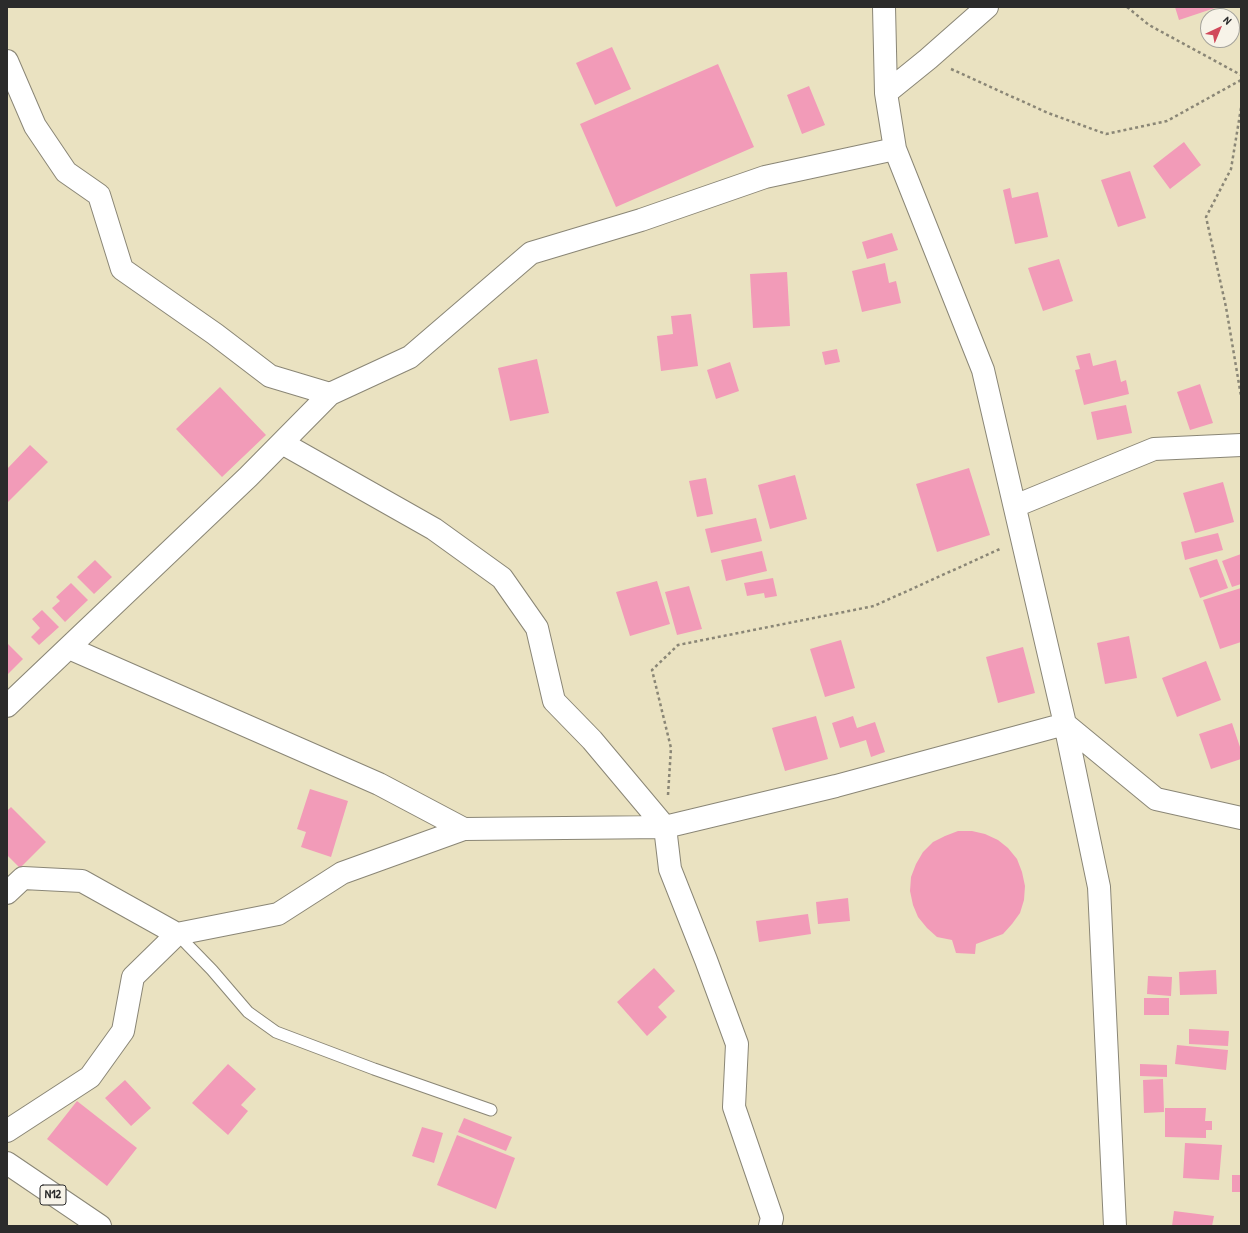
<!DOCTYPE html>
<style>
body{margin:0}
#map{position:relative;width:1248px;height:1233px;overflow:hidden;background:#eae2c1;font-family:"Patrick Hand",sans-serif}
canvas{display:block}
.frame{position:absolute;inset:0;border:8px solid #2b2b2b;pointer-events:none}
.north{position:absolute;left:1200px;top:8px;width:40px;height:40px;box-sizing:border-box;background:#f7f3e8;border:1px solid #a5a39c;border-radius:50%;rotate:44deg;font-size:11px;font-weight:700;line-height:16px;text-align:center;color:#2b2b2b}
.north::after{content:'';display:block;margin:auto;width:14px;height:18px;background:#d1495b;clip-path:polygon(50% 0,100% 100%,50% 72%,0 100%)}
</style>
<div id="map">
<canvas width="1248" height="1233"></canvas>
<div class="frame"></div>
<div class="north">N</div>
</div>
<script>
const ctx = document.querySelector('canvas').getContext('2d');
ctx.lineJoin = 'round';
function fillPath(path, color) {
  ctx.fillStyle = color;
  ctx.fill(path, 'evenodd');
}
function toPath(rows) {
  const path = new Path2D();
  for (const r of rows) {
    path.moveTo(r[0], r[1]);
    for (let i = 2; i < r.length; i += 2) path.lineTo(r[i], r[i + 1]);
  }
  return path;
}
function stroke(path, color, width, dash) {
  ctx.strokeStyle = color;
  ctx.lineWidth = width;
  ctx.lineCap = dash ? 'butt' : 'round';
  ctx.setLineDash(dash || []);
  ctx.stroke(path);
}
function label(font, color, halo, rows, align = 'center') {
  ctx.font = font + ' "Patrick Hand",sans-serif';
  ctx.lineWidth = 3;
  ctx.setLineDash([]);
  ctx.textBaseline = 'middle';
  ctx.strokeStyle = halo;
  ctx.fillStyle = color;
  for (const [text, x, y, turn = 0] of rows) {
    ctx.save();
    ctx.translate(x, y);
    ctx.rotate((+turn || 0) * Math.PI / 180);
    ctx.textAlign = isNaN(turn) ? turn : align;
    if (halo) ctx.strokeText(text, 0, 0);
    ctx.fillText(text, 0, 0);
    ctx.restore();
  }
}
fillPath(toPath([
 [1175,7,1218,7,1179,20],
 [612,47,631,89,595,105,576,63],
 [718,64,754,147,616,207,580,124],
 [809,86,825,125,802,134,787,95],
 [1184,142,1201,165,1170,189,1153,166],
 [1130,171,1146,218,1118,227,1101,180],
 [1010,188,1012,198,1038,192,1048,237,1015,244,1003,190],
 [892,233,898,250,867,259,862,242],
 [1059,259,1073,301,1043,311,1028,268],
 [885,263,889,283,896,281,901,303,862,312,852,271],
 [787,272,790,326,753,328,750,274],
 [691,314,698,366,661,371,657,336,673,334,671,316],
 [837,349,840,362,825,365,822,352],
 [1090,353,1093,366,1116,360,1121,382,1126,380,1129,394,1084,405,1075,370,1080,369,1076,356],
 [537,359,549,413,510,421,498,368],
 [730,362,739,391,716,399,707,370],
 [1200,384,1213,423,1190,430,1177,392],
 [220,387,266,435,222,477,176,429],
 [1126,405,1132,433,1097,440,1091,412],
 [30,445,48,462,7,503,7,469],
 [969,468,990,535,937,552,916,484],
 [795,475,807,519,770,529,758,485],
 [706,478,713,514,697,517,689,481],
 [1223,482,1234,522,1195,533,1183,493],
 [756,518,762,541,711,553,705,529],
 [1218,533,1223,550,1185,560,1181,542],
 [762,551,767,571,726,581,721,560],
 [1241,554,1241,584,1232,587,1222,561],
 [1217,559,1228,588,1200,598,1189,568],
 [95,560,112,577,94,594,77,577],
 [773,578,777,596,765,598,764,593,747,596,744,583],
 [657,581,670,624,630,636,616,592],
 [71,583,88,600,65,622,52,608,60,601,56,597],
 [689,586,702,629,677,635,665,592],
 [1241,588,1241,642,1220,649,1203,600],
 [42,610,59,627,39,645,31,637,40,628,32,619],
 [1129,636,1137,678,1105,684,1097,643],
 [841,640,855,688,825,697,810,649],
 [7,643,23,659,7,675],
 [1023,647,1035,693,998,703,986,657],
 [1206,661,1221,700,1177,717,1162,678],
 [816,716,828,759,785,771,772,728],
 [853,716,857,728,875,722,885,752,871,757,866,740,840,748,832,723],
 [1232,723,1241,750,1241,759,1211,769,1199,734],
 [310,789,348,801,331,857,301,847,306,832,297,829],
 [11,807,46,842,20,868,7,855,7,811],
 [958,831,972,831,985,834,998,840,1008,848,1017,859,1022,872,1025,886,1024,900,1020,913,1012,924,1003,934,976,944,975,954,956,953,952,940,937,937,927,928,918,917,913,905,910,891,911,877,916,864,923,852,933,842,945,836],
 [848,898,850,921,818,924,816,902],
 [808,914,811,934,759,942,756,921],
 [654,968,675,991,658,1007,667,1017,647,1036,617,1002],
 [1216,970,1217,994,1180,995,1179,972],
 [1148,976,1172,977,1171,996,1147,994],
 [1144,998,1169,998,1169,1015,1144,1015],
 [1189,1029,1229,1031,1228,1046,1189,1044],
 [1177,1045,1228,1050,1226,1070,1175,1064],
 [228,1064,256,1089,241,1105,248,1111,228,1135,192,1103],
 [1140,1064,1167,1065,1167,1077,1140,1076],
 [1163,1079,1164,1112,1144,1113,1143,1080],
 [125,1080,151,1108,131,1126,105,1098],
 [77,1101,137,1148,107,1186,47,1139],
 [1165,1108,1206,1108,1205,1121,1212,1121,1212,1130,1206,1130,1206,1138,1165,1137],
 [464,1118,512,1137,506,1151,458,1132],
 [422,1127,443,1133,434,1163,412,1156],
 [457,1135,515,1158,496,1209,437,1185],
 [1185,1143,1222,1145,1219,1180,1183,1178],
 [1232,1175,1241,1175,1241,1192,1232,1192],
 [1174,1211,1214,1216,1212,1226,1172,1226]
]), '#f29bb8');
const service = toPath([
 [177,934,212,970,248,1012,276,1032,374,1069,491,1110]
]);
const minor = toPath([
 [884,7,886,93,895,149,983,370,1065,724,1099,887,1115,1226],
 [7,61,35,126,66,172,99,195,122,269,215,334,270,376,330,394],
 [886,93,928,59,987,7],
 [282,443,434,529,502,578,537,628,554,701,592,740,665,827,670,869,706,960,737,1044,734,1107,772,1218,770,1226],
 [1015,506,1154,449,1241,445],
 [69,648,379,784,464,829,665,827,836,786,1065,724,1156,799,1241,818],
 [7,706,248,477,330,394,410,357,531,253,641,220,765,177,895,149],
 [7,893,23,878,82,881,177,934],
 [7,1131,90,1077,123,1031,133,977,177,934,278,914,342,873,464,829]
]);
const primary = toPath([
 [7,1163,100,1226]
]);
stroke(service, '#8a8676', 13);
stroke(minor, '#8a8676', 24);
stroke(primary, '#8a8676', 24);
stroke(toPath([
 [1127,7,1149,25,1241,75],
 [951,69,1048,113,1106,134,1167,121,1241,80],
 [1241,108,1231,169,1206,217,1226,307,1241,396],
 [668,795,671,748,652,670,678,645,874,606,1000,549]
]), '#8a8676', 2.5, [3, 3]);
stroke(service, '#fff', 11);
stroke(minor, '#fff', 22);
stroke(primary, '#fff', 22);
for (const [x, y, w] of [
 [53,1195,26]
]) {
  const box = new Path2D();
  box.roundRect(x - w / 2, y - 10, w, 20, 3);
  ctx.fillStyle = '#f7f3e8';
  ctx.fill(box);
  stroke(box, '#2b2b2b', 1);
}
label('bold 12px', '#2b2b2b', null, [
 ["N12",53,1195]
]);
</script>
